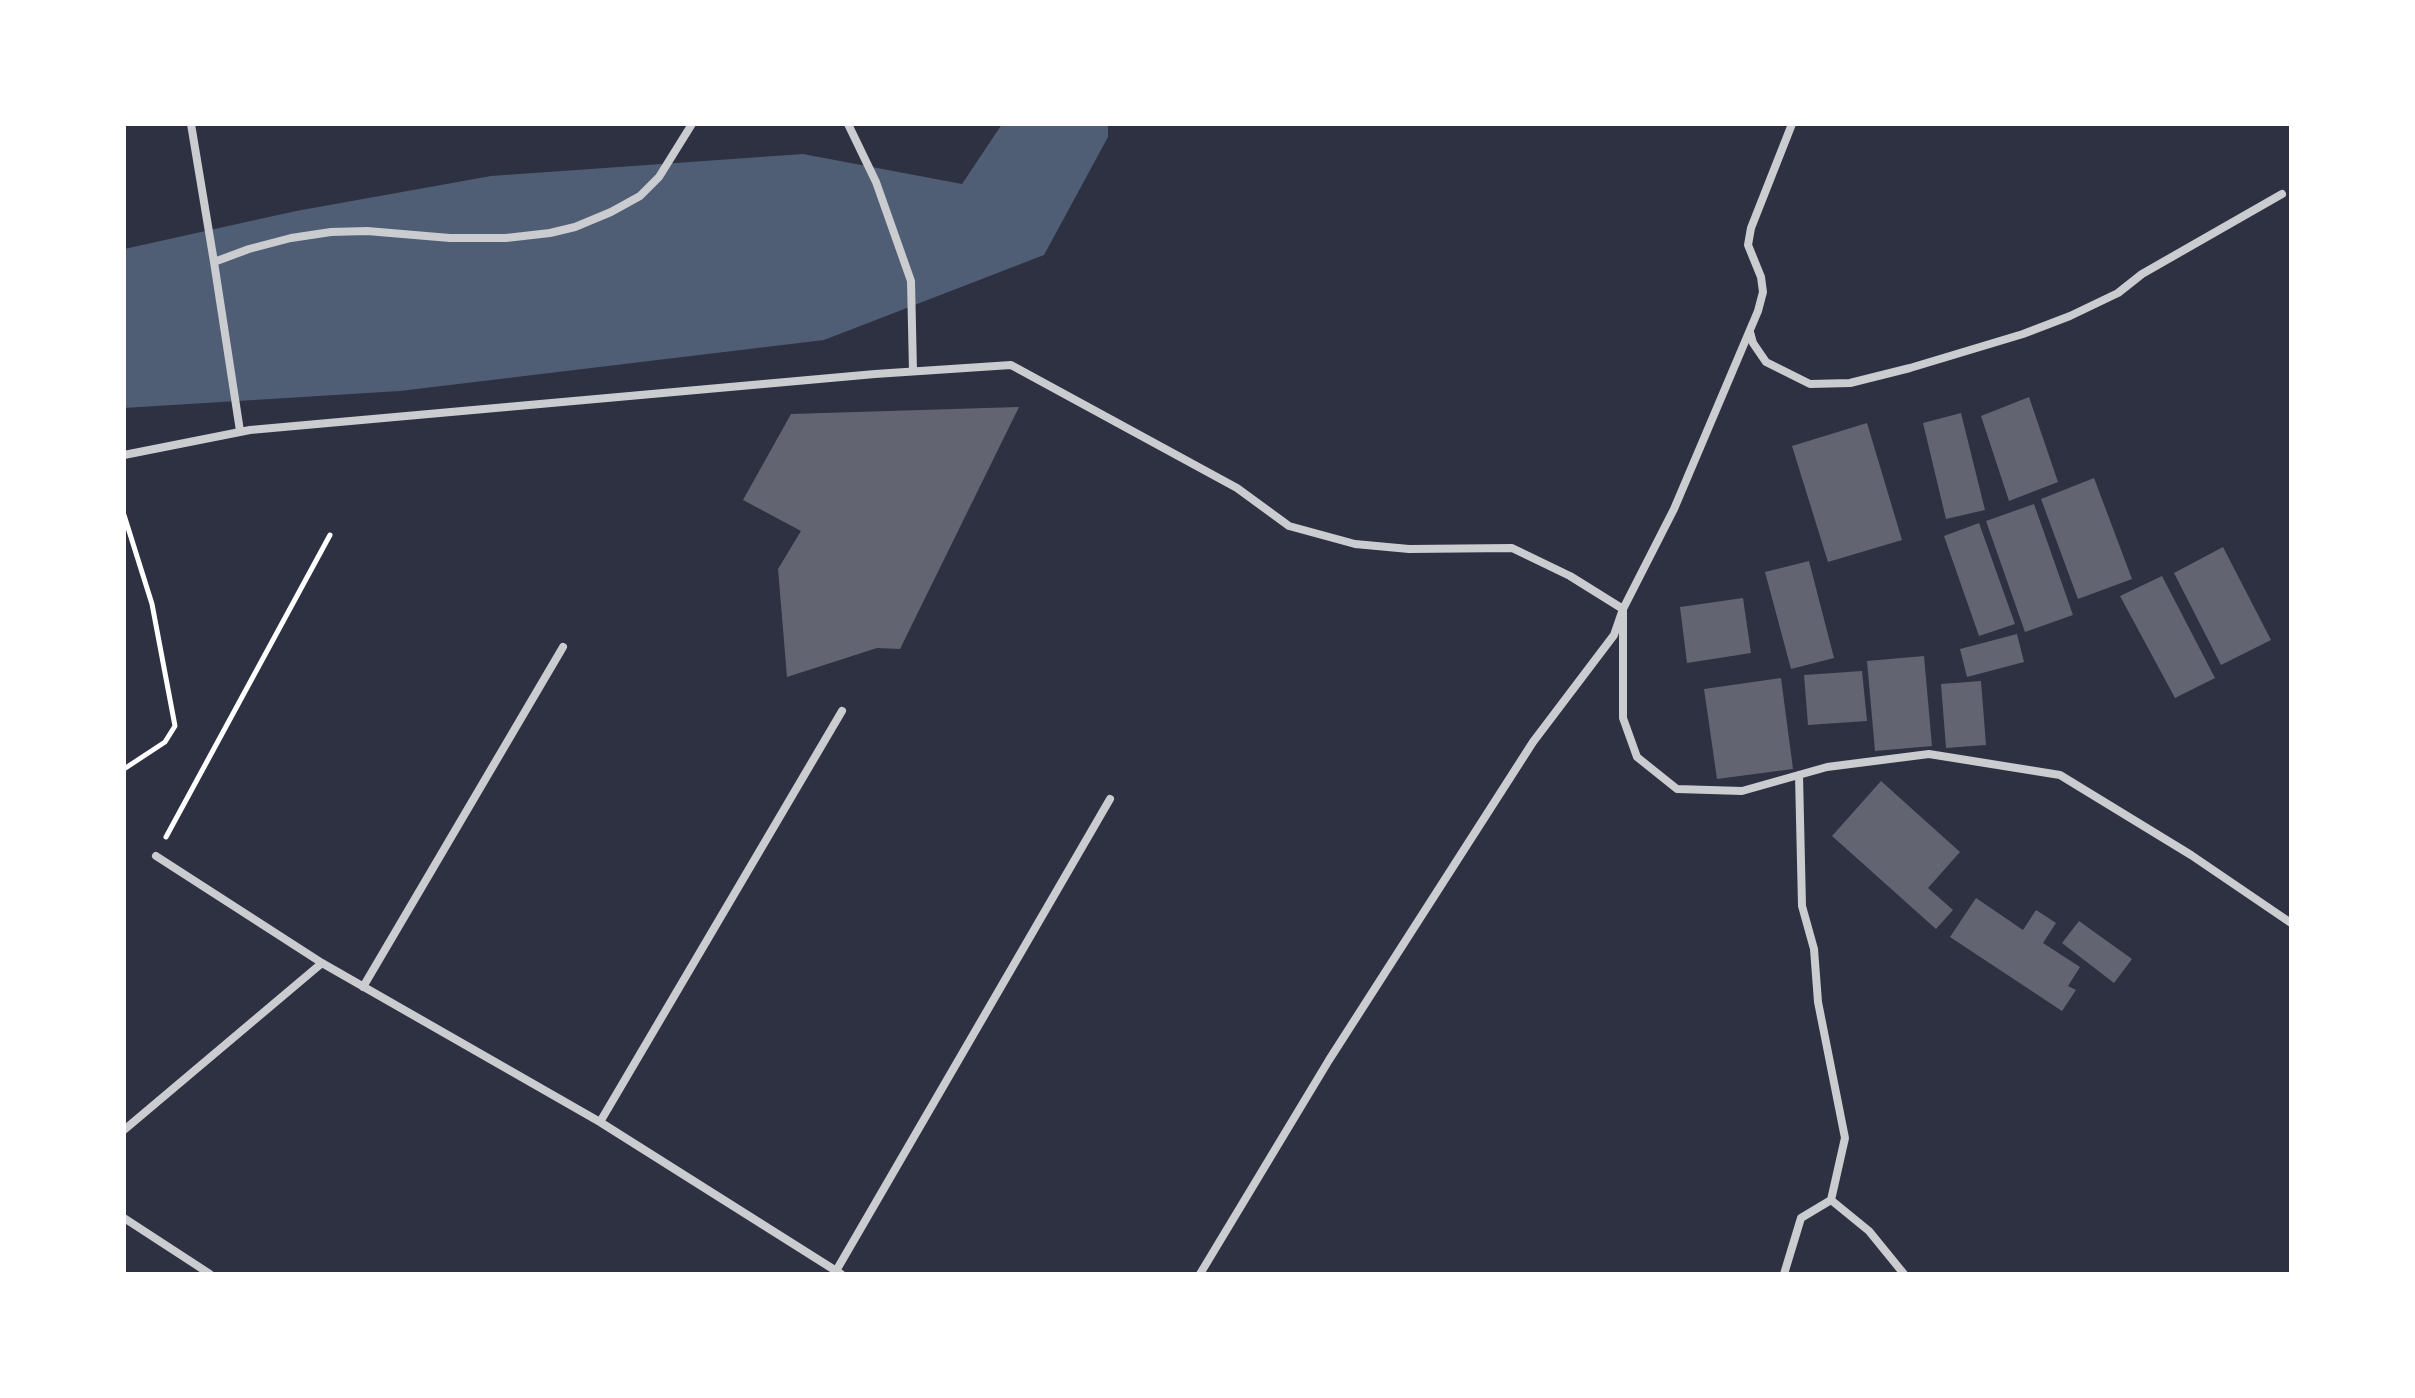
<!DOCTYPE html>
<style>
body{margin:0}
#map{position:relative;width:2415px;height:1398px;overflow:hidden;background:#2d3142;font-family:"PT Sans Narrow",sans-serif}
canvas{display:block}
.frame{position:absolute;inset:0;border:126px solid #fff;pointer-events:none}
</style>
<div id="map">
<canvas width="2415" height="1398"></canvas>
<div class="frame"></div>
</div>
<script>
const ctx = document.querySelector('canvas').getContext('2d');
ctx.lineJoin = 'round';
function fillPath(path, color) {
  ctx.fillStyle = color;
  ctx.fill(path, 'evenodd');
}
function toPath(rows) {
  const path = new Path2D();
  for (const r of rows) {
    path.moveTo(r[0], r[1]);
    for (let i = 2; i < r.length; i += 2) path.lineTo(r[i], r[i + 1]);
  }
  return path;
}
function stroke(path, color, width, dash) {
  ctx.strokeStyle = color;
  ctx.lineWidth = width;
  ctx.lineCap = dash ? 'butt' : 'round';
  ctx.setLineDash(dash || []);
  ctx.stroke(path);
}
fillPath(toPath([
 [1002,124,1108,124,1108,137,1044,255,824,340,400,391,124,408,124,249,296,211,491,176,803,154,962,184]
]), '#4f5d75');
fillPath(toPath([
 [2029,397,2058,482,2009,501,1981,416],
 [1019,407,900,649,877,648,787,677,778,569,801,531,743,500,791,414],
 [1961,413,1985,510,1946,519,1923,423],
 [1867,423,1902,540,1828,562,1792,446],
 [2094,478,2132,579,2078,599,2041,499],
 [2034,504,2073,615,2025,632,1986,521],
 [1979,523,2015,624,1979,636,1944,536],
 [2223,547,2271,640,2221,665,2174,573],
 [1809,561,1834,658,1791,669,1765,572],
 [2162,576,2215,678,2175,698,2120,596],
 [1743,598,1751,653,1687,663,1680,607],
 [2017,634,2024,662,1967,677,1960,649],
 [1924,656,1932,746,1875,751,1867,661],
 [1862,671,1867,721,1808,725,1804,675],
 [1781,678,1793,769,1717,779,1704,689],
 [1981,681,1986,745,1946,748,1941,684],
 [1881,781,1960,852,1928,888,1953,910,1936,929,1832,836],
 [1976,898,2023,930,2036,910,2056,923,2043,943,2080,967,2068,986,2076,990,2062,1011,1950,937],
 [2079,921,2132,959,2114,983,2062,943]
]), '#626471');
stroke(toPath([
 [124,515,152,604,175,726,165,742,124,769],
 [166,837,330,535]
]), '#fff', 5);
stroke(toPath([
 [191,124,214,262],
 [848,124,876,182,911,281,913,371],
 [1750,332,1753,343,1766,362,1810,384,1850,383,1910,368,2023,334,2070,316,2118,293,2142,274,2282,194],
 [240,431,214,262,249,249,291,238,331,232,367,231,450,238,506,238,550,233,575,227,611,212,640,196,659,177,692,124],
 [124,455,250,430,875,374,1011,365,1237,488,1289,526,1355,544,1409,549,1512,548,1570,576,1623,609,1623,718,1637,757,1677,789,1742,791,1827,767,1929,754,2060,775,2191,855,2291,923],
 [156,856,322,963,600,1122,841,1274],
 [363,987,563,647],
 [600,1122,842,711],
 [124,1130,322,963],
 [1831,1200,1869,1231,1904,1274],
 [124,1218,210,1274],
 [836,1271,1110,799],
 [1200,1274,1329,1060,1533,742,1614,635,1623,609,1674,509,1758,311,1763,292,1761,277,1748,245,1751,228,1792,124],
 [1784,1274,1801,1218,1831,1200,1845,1138,1818,1002,1814,949,1802,906,1799,775]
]), '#caccd0', 8);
</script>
